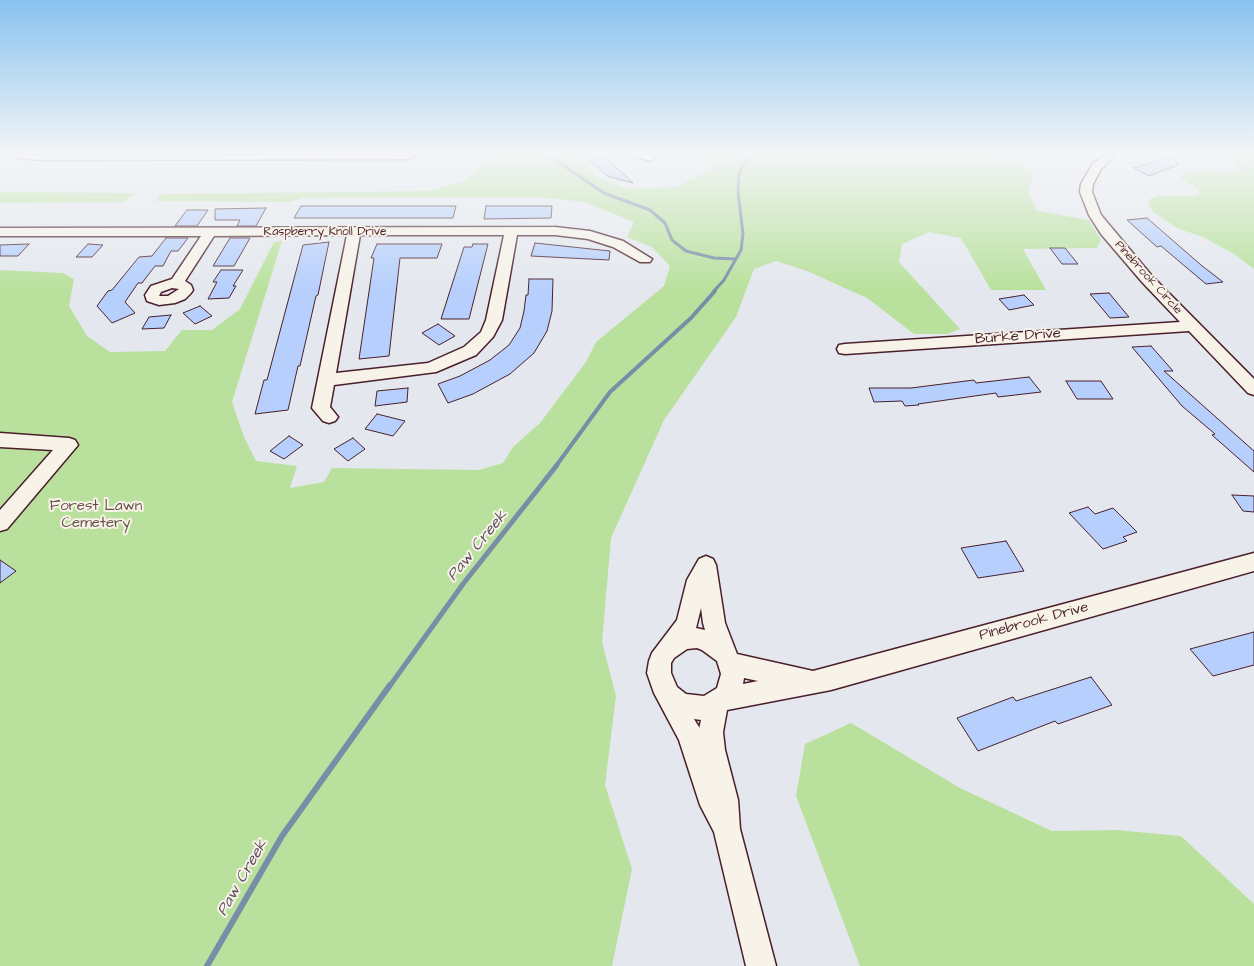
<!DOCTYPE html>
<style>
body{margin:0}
canvas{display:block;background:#e4e8ee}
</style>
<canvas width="1254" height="966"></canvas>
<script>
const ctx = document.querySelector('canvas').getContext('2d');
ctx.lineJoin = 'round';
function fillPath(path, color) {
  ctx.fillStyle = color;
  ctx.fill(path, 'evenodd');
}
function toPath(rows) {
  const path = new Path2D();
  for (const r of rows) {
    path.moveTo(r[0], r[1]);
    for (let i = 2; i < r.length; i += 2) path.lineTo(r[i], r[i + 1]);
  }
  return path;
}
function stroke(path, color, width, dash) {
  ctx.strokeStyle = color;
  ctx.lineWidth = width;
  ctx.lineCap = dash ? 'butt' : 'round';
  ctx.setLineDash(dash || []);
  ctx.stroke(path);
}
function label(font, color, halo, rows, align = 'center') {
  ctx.font = font + ' "Architects Daughter",sans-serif';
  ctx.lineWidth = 4;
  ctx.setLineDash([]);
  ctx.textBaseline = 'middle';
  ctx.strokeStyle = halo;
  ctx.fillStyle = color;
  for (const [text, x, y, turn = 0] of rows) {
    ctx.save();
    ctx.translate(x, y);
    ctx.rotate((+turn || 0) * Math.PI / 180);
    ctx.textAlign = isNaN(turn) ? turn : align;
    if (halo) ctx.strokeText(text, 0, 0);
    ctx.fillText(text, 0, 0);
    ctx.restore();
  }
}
fillPath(toPath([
 [489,155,580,155,597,177,629,189,676,187,711,169,709,155,992,155,1034,172,1028,192,1037,211,1089,220,1101,240,1097,248,1023,249,1046,290,991,290,961,238,929,232,902,244,899,262,960,329,947,334,914,334,867,298,807,271,776,261,754,269,736,317,664,420,611,538,602,642,616,696,605,785,632,869,612,966,0,966,0,270,63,273,74,279,69,306,87,336,110,352,165,351,182,330,212,330,240,309,274,242,282,241,232,402,244,437,256,461,297,466,290,488,324,482,332,468,479,470,503,463,513,447,540,423,586,362,596,342,664,286,670,266,652,247,627,237,634,222,585,202,538,197,301,198,291,202,155,201,162,194,429,191,464,181,488,163],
 [1243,155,1254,155,1254,269,1234,254,1203,237,1177,228,1152,211,1148,200,1158,196,1194,196,1200,193,1196,187,1179,178,1191,171,1203,169,1217,172,1235,172,1240,169,1230,157],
 [0,192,135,193,124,202,0,203],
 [851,723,960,788,1052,831,1116,830,1181,836,1254,904,1254,966,860,966,796,796,805,744]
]), '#b9e19d');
stroke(toPath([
 [548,155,604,193,650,210,665,223,672,240,686,251,714,258,736,259],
 [713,292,724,280,741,250,743,234,738,192,739,175,742,166,753,155]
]), '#798da7', 3);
stroke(toPath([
 [556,466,610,392,691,318,715,291]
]), '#798da7', 4);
stroke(toPath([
 [389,687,463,584,557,465]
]), '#798da7', 5);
stroke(toPath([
 [207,966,282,836,390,685]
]), '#798da7', 6);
const building = toPath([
 [1174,155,1178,165,1149,176,1134,168,1174,155],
 [604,156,633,183,607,176,590,160,604,156],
 [301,206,456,206,453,218,294,218,301,206],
 [486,206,552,206,551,218,484,219,486,206],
 [266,208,256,226,237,226,240,220,215,220,215,209,266,208],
 [187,210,208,210,197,226,175,226,187,210],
 [1147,218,1201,265,1223,282,1206,284,1161,246,1157,247,1127,220,1147,218],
 [166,238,188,238,178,251,171,251,163,266,155,266,142,283,138,283,125,302,135,313,112,323,97,306,108,291,112,290,139,257,152,256,166,238],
 [230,238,250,238,234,266,213,266,230,238],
 [329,242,318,295,316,296,300,366,298,366,288,410,255,414,264,380,267,380,303,245,329,242],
 [535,243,610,251,609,260,531,256,535,243],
 [29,244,18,256,0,256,0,245,29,244],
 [88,244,103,245,92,257,76,257,88,244],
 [377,244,442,244,437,258,400,258,389,356,359,359,374,258,371,258,377,244],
 [473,244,488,244,469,319,441,319,464,247,472,247,473,244],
 [1050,248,1065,248,1078,264,1062,264,1050,248],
 [221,270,243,270,233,286,236,286,229,298,208,299,217,282,213,282,221,270],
 [529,279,553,279,552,311,547,331,534,353,510,374,473,394,448,403,438,384,460,376,490,360,509,345,520,328,524,311,526,295,528,295,529,279],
 [1109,293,1129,317,1110,318,1090,294,1109,293],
 [1024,295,1034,305,1009,310,999,299,1024,295],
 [200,306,212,316,195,324,183,313,200,306],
 [171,315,164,328,142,329,149,317,171,315],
 [438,324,455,336,439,345,422,333,438,324],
 [1151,346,1173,371,1164,371,1254,451,1254,472,1212,435,1215,434,1182,406,1132,347,1151,346],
 [1029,377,1041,392,998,397,996,393,918,404,919,405,905,406,902,401,874,402,869,388,911,388,974,380,976,383,1029,377],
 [1066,381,1101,381,1113,399,1077,399,1066,381],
 [408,388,407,402,375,406,377,391,408,388],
 [377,414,405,421,393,436,365,429,377,414],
 [289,436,303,445,284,459,270,451,289,436],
 [353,438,365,449,348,461,334,449,353,438],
 [1232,495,1254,496,1254,512,1243,511,1232,495],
 [1088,507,1095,514,1113,508,1137,532,1123,537,1127,541,1103,549,1069,513,1088,507],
 [1006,541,1024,571,978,578,961,548,1006,541],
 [0,560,16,571,0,583,0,560],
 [1254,632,1254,665,1213,676,1190,649,1254,632],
 [1091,677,1112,705,1058,724,1055,721,978,751,957,718,1013,697,1016,701,1091,677]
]);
fillPath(building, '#b6cffd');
stroke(building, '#4a1f2b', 1);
const minor = toPath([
 [13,155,415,155,416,156,410,159,42,160,19,158,13,155],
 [635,155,651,155,656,158,650,161,637,157,635,155],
 [1104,155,1116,155,1101,169,1093,184,1092,192,1101,215,1152,276,1254,379,1254,395,1248,393,1189,331,845,354,839,353,837,349,839,345,845,344,1180,322,1142,282,1101,234,1089,215,1080,192,1081,184,1092,165,1104,155],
 [555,227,590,231,623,241,652,259,650,262,640,262,613,247,588,239,555,235,517,235,502,320,493,337,476,355,436,372,334,385,330,407,338,417,335,421,329,423,323,421,312,408,347,235,214,236,185,281,191,285,193,290,191,293,185,299,175,303,159,305,147,301,145,295,151,286,172,279,201,236,0,236,0,228,555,227],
 [360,235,504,235,486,320,481,332,464,347,428,363,336,373,360,235],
 [172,288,179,289,168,296,159,296,161,292,172,288],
 [0,433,69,438,75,440,78,445,7,529,0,531,0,510,53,450,0,447,0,433],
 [1254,553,1254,571,831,690,727,710,723,732,725,750,738,800,740,829,776,966,746,966,714,832,700,805,679,740,654,693,647,673,649,661,652,653,677,620,687,580,699,559,706,556,713,559,716,565,725,623,737,654,813,671,1254,553],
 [701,608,703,623,705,630,696,628,701,608],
 [697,648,702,650,717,661,721,674,717,688,704,696,686,694,677,687,671,673,671,663,674,658,687,649,697,648],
 [744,678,758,681,743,684,744,678],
 [694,719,701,720,699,729,699,727,694,719]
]);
stroke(minor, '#4a1f2b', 3);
fillPath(minor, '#f7f3e8');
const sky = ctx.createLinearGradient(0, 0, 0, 290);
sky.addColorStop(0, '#88c2ef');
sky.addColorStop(0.53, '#f3f5f7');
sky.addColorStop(1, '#f3f5f700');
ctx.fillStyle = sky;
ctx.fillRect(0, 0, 1254, 290);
label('12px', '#4a1f2b', '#f7f3e8', [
 ["Raspberry Knoll Drive",325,232],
 ["Pinebrook Circle",1148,278,48]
]);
label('15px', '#4a1f2b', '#f7f3e8', [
 ["Burke Drive",1018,337,-4],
 ["Pinebrook Drive",1034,622,-15]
]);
label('15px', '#665048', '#f7f3e8', [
 ["Forest Lawn",96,507],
 ["Cemetery",96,524]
]);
label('italic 16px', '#5e4d5f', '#f7f3e8', [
 ["Paw Creek",478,546,-51],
 ["Paw Creek",243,878,-60]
]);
</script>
